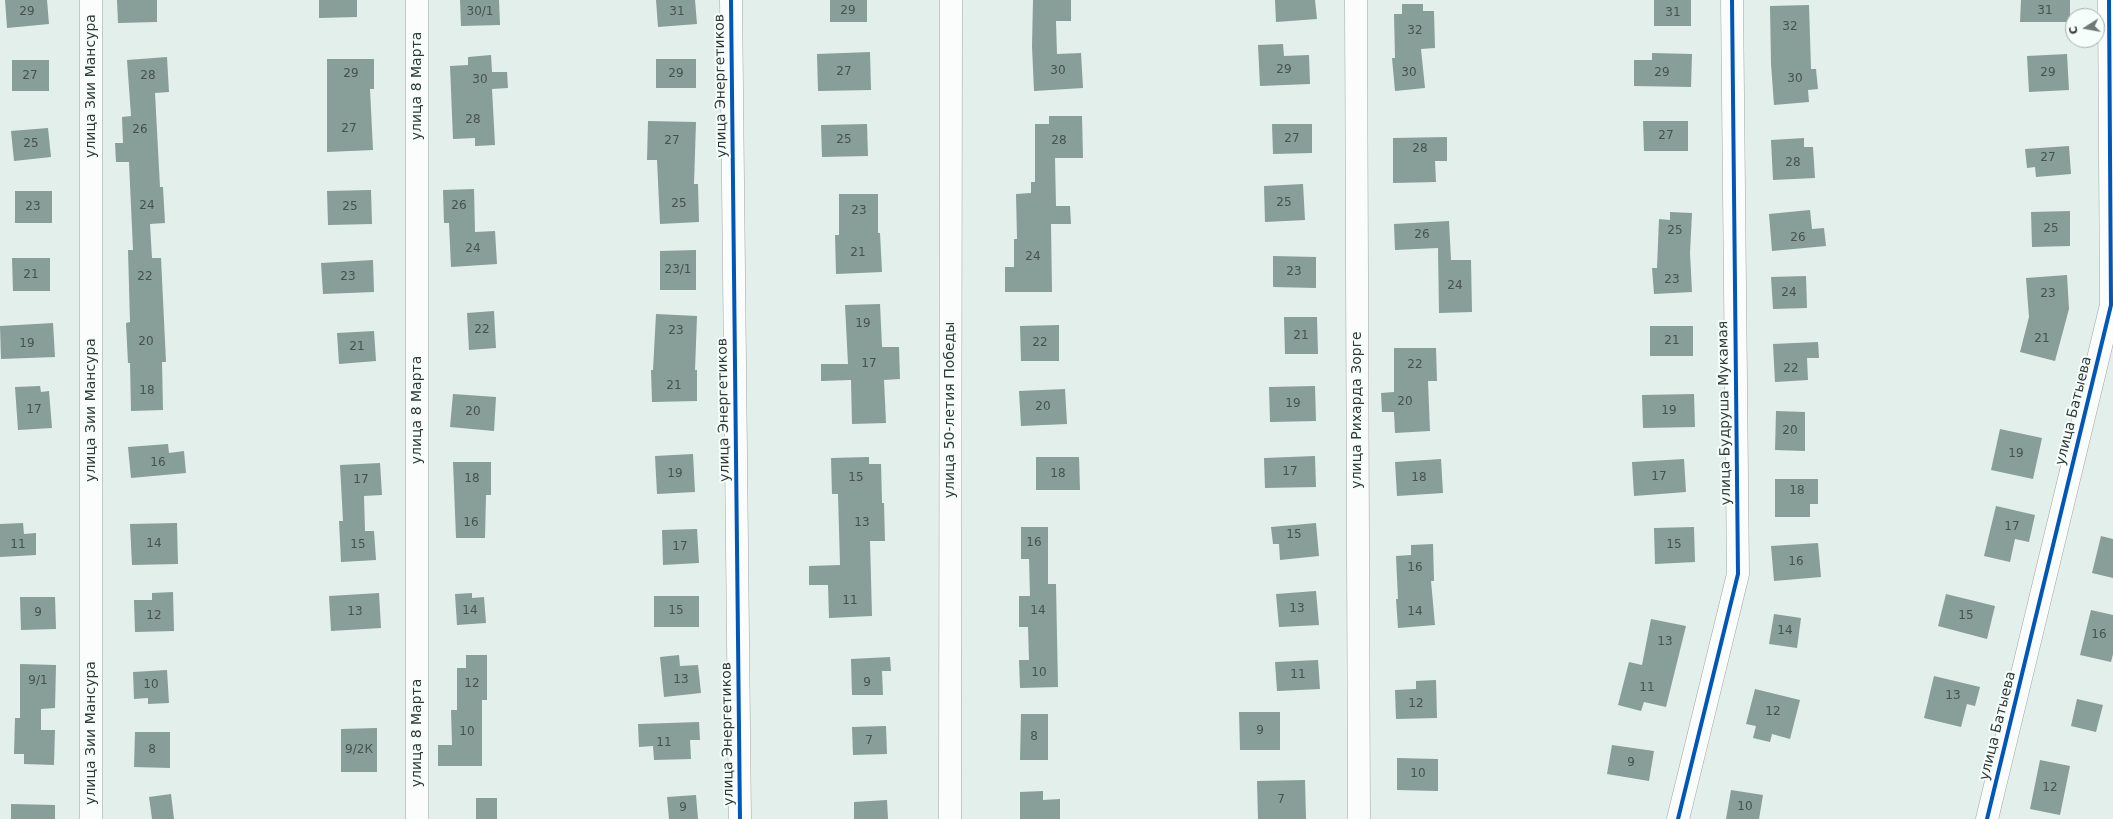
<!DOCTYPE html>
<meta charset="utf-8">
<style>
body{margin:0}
#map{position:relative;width:2113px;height:819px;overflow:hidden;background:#e3efeb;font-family:"DejaVu Sans",sans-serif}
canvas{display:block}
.north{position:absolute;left:2065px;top:8px;width:40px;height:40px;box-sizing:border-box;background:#f5fefb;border:1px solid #a6afac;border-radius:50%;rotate:259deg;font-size:11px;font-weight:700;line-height:16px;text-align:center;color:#303936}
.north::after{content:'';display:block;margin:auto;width:14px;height:18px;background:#6f7975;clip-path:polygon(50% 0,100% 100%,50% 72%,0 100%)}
</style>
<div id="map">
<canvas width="2113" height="819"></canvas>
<div class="north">С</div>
</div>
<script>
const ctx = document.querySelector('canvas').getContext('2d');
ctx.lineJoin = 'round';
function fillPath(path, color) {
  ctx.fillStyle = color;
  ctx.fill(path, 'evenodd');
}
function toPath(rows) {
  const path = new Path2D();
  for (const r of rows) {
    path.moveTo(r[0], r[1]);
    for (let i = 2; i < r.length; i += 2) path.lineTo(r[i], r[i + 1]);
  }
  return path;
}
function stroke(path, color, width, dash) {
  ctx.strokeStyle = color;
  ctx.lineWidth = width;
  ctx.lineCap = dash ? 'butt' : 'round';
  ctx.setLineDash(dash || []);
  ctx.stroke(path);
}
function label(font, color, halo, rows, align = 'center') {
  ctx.font = font + ' "DejaVu Sans",sans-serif';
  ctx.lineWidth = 4;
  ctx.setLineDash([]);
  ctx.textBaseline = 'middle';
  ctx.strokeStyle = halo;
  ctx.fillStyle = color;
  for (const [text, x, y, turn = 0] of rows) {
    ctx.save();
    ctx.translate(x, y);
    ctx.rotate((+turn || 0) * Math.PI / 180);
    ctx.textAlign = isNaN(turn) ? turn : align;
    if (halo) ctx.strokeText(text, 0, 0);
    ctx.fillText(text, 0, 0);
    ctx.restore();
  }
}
fillPath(toPath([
 [5,0,47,0,49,24,7,28],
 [117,0,157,0,157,22,118,23],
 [319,0,357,0,357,17,319,18],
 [460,0,499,0,500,25,461,26],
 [656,0,695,0,697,24,658,27],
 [830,0,867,0,867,22,830,22],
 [1033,0,1071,0,1071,21,1056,21,1057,54,1081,53,1083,88,1034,91,1032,46],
 [1275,0,1315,0,1317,19,1276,22],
 [1654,0,1691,0,1691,26,1654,26],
 [2021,0,2070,0,2070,22,2020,22],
 [1402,4,1423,4,1423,11,1434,11,1435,48,1421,49,1425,88,1395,91,1392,58,1395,58,1394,14,1402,14],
 [1809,5,1811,69,1816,69,1818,89,1808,90,1809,102,1774,105,1771,64,1770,6],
 [1283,44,1284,56,1309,55,1310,84,1260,86,1258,45],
 [870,52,871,90,818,91,817,54],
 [1652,53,1692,54,1691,87,1634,86,1634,60,1652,60],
 [2067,54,2069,90,2029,92,2027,56],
 [491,55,492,72,507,72,508,88,492,89,495,145,475,146,475,138,453,139,450,66,468,65,468,57],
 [167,57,169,92,155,93,160,187,163,187,165,223,150,224,152,258,161,258,166,362,162,362,163,410,131,411,130,363,128,363,126,323,130,322,128,250,133,250,129,162,116,162,115,143,123,143,122,117,131,116,127,60],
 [327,59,374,59,374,89,370,89,373,150,327,152],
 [656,59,696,59,696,88,656,88],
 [12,60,49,60,49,91,12,91],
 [1049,116,1082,116,1083,158,1055,158,1056,206,1070,206,1071,224,1051,224,1052,292,1005,292,1005,267,1014,267,1014,239,1017,239,1016,194,1031,193,1031,182,1035,182,1035,124,1049,124],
 [648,121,696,122,694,184,698,184,699,222,660,224,657,160,647,160],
 [1643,121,1688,121,1688,151,1644,151],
 [867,124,868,156,822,157,821,125],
 [1272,124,1312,124,1312,153,1273,154],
 [48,128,51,157,14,161,11,131],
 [1447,137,1447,161,1435,161,1436,182,1393,183,1393,138],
 [1804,138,1804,147,1813,147,1815,178,1773,180,1771,140],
 [2069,146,2071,174,2036,177,2035,167,2027,168,2025,149],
 [1303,184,1305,220,1265,222,1264,186],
 [474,189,475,232,495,231,497,264,451,267,449,223,444,223,443,190],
 [371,190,372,224,328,225,327,191],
 [15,191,52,191,52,223,15,223],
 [839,194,878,194,878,233,880,233,882,272,836,274,835,235,839,235],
 [1810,210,1812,229,1824,228,1826,246,1772,251,1769,214],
 [2070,211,2070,246,2032,247,2031,212],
 [1670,212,1692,213,1690,253,1692,292,1654,294,1652,268,1657,268,1659,219,1670,220],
 [1449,221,1451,260,1471,260,1472,312,1439,313,1438,248,1395,250,1394,224],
 [696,250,696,290,660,290,660,251],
 [1273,256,1316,257,1316,288,1273,287],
 [12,258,50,258,50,291,13,291],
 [373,260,374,292,323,294,321,263],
 [2067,275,2069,309,2055,361,2020,352,2029,317,2026,278],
 [1806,276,1807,308,1773,309,1771,277],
 [880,304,882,347,899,347,900,379,884,380,886,423,852,424,851,380,821,381,821,364,848,364,845,305],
 [494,311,496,348,469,350,467,313],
 [656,314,697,316,695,370,697,370,697,401,652,402,651,370,653,370],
 [1284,317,1317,317,1318,354,1285,354],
 [53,323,55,357,1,359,0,326],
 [1059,325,1059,361,1021,361,1020,326],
 [1650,326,1693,326,1693,356,1650,356],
 [374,331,376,361,339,364,337,333],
 [1818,342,1819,358,1807,358,1808,380,1775,382,1773,344],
 [1394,348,1436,348,1437,381,1428,381,1430,431,1395,433,1394,412,1382,412,1381,393,1394,392],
 [40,386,41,392,49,391,52,428,18,430,15,387],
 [1315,386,1316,421,1270,422,1269,387],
 [1065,389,1067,424,1021,426,1019,391],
 [453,394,496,397,494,431,450,427],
 [1694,394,1695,427,1643,428,1642,395],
 [1776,411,1805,412,1805,451,1775,450],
 [2000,429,2042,438,2033,479,1991,470],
 [168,444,169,453,184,451,186,473,131,478,128,447],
 [693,454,695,492,657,494,655,456],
 [1315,456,1316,487,1265,488,1264,458],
 [869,457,869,464,881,464,882,503,884,503,885,541,870,541,872,616,829,618,828,585,809,585,809,566,840,565,838,494,832,494,831,458],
 [1036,457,1079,457,1080,490,1036,490],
 [1441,459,1443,493,1397,496,1395,462],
 [1684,459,1686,492,1634,496,1632,462],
 [453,462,491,462,491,495,486,495,485,538,456,538],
 [380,463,382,495,364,496,365,531,374,531,376,560,341,562,339,521,343,521,340,465],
 [1775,479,1818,479,1818,504,1810,504,1810,517,1775,517],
 [1996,506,2035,515,2029,542,2015,539,2010,562,1984,556],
 [23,523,24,534,36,533,36,555,0,557,0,524],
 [177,523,178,564,132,565,130,524],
 [1316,523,1319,556,1280,560,1279,544,1273,544,1271,527],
 [1021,527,1048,527,1048,584,1056,584,1058,687,1020,688,1019,660,1029,660,1028,627,1019,627,1019,596,1030,596,1029,559,1021,559],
 [1694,527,1695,562,1655,564,1654,528],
 [697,529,699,563,663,565,662,530],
 [2101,536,2113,539,2113,578,2092,573],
 [1818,543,1821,577,1774,581,1771,546],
 [1433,544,1434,581,1431,581,1435,625,1398,628,1396,599,1398,599,1396,556,1411,555,1411,545],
 [1316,591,1319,625,1279,627,1276,594],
 [173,592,174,631,135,632,134,600,152,600,152,593],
 [379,593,381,628,331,631,329,596],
 [472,593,472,598,484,597,486,623,457,625,455,594],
 [1946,594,1995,606,1987,639,1938,626],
 [654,596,699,596,699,627,654,627],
 [20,597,55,597,56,629,21,630],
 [2091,610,2113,615,2113,654,2111,662,2080,655],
 [1774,614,1801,618,1797,648,1769,644],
 [1651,619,1686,626,1666,707,1644,702,1641,711,1618,705,1629,662,1642,665],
 [466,655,487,655,487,700,482,700,482,766,438,766,438,745,452,745,451,710,457,710,457,668,466,668],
 [679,655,680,666,698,665,701,693,664,697,660,657],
 [890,657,891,671,882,671,883,695,852,695,851,659],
 [1318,660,1320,689,1277,691,1275,662],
 [20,664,56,665,55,708,41,709,41,730,55,730,54,765,24,764,24,754,14,754,15,718,20,718],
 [167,670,169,703,148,704,148,698,134,699,133,672],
 [1934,676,1980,687,1975,706,1967,704,1961,727,1924,718],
 [1436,680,1437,718,1396,719,1395,690,1416,689,1416,681],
 [1755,689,1800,700,1790,739,1772,734,1770,742,1753,738,1756,726,1746,724],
 [2077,699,2103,705,2096,732,2071,726],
 [1239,712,1280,712,1280,750,1240,750],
 [1021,714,1048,714,1048,760,1020,760],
 [699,722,700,740,690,740,691,759,654,760,653,746,639,747,638,724],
 [886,726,887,754,853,755,852,727],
 [377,728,377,772,341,772,341,729],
 [135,732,170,732,170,768,134,767],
 [1612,745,1654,751,1649,781,1607,774],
 [1397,758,1438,759,1438,791,1397,790],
 [2040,760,2070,766,2060,815,2030,809],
 [1305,780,1306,819,1258,819,1257,781],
 [1731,790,1763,795,1759,819,1726,819],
 [1043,791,1043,800,1060,799,1060,819,1020,819,1020,792],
 [171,794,174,819,152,819,149,797],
 [696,795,698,819,669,819,667,797],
 [476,798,497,798,497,819,476,819],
 [887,800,888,819,854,819,854,802],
 [11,804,55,805,55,819,11,819]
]), '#889e98');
const minor = toPath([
 [91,0,91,819],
 [417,0,417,819],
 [731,0,740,819],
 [1356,0,1359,819],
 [950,819,951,0],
 [1678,819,1738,574,1732,0],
 [1987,819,2111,305,2109,0]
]);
stroke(minor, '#9ea8a5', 23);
stroke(minor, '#fbfdfc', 22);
stroke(toPath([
 [731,0,740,819],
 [1678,819,1738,574,1732,0],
 [1987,819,2111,305,2109,0]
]), '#0057b8', 4);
label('12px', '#46524e', null, [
 ["29",848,11],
 ["31",2045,11],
 ["29",27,12],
 ["30/1",480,12],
 ["31",677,12],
 ["31",1673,13],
 ["32",1790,27],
 ["32",1415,31],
 ["29",1284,70],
 ["30",1058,71],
 ["27",844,72],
 ["30",1409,73],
 ["29",1662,73],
 ["29",2048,73],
 ["29",351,74],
 ["29",676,74],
 ["27",30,76],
 ["28",148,76],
 ["30",1795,79],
 ["30",480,80],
 ["28",473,120],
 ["27",349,129],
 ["26",140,130],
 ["27",1666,136],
 ["27",1292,139],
 ["25",844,140],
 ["27",672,141],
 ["28",1059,141],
 ["25",31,144],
 ["28",1420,149],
 ["27",2048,158],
 ["28",1793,163],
 ["25",1284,203],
 ["25",679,204],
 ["24",147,206],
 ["26",459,206],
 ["23",33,207],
 ["25",350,207],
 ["23",859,211],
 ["25",2051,229],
 ["25",1675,231],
 ["26",1422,235],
 ["26",1798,238],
 ["24",473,249],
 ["21",858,253],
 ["24",1033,257],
 ["23/1",678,270],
 ["23",1294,272],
 ["21",31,275],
 ["22",145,277],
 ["23",348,277],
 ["23",1672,280],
 ["24",1455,286],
 ["24",1789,293],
 ["23",2048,294],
 ["19",863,324],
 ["22",482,330],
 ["23",676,331],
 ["21",1301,336],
 ["21",2042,339],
 ["21",1672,341],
 ["20",146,342],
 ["22",1040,343],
 ["19",27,344],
 ["21",357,347],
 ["17",869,364],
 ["22",1415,365],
 ["22",1791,369],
 ["21",674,386],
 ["18",147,391],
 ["20",1405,402],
 ["19",1293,404],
 ["20",1043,407],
 ["17",34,410],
 ["19",1669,411],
 ["20",473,412],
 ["20",1790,431],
 ["19",2016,454],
 ["16",158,463],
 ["17",1290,472],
 ["19",675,474],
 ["18",1058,474],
 ["17",1659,477],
 ["15",856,478],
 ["18",1419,478],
 ["18",472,479],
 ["17",361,480],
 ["18",1797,491],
 ["16",471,523],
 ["13",862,523],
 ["17",2012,527],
 ["15",1294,535],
 ["16",1034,543],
 ["14",154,544],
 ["11",18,545],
 ["15",358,545],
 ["15",1674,545],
 ["17",680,547],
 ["16",1796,562],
 ["16",1415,568],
 ["11",850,601],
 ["13",1297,609],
 ["14",470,611],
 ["15",676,611],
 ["14",1038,611],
 ["13",355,612],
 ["14",1415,612],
 ["9",38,613],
 ["12",154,616],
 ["15",1966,616],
 ["14",1785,631],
 ["16",2099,635],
 ["13",1665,642],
 ["10",1039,673],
 ["11",1298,675],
 ["13",681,680],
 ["9/1",38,681],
 ["9",867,683],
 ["12",472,684],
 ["10",151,685],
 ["11",1647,688],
 ["13",1953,696],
 ["12",1416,704],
 ["12",1773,712],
 ["9",1260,731],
 ["10",467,732],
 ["8",1034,737],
 ["7",869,741],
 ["11",664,743],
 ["8",152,750],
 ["9/2К",359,750],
 ["9",1631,763],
 ["10",1418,774],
 ["12",2050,788],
 ["7",1281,800],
 ["10",1745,807],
 ["9",683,808]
]);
label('14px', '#303936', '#f5fefb', [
 ["улица Зии Мансура",91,86,-90],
 ["улица 8 Марта",417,86,-90],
 ["улица Энергетиков",721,86,-91],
 ["улица Зии Мансура",91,410,-90],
 ["улица 8 Марта",417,410,-90],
 ["улица Энергетиков",724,410,-91],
 ["улица 50-летия Победы",950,410,-90],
 ["улица Рихарда Зорге",1357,410,-90],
 ["улица Батыева",2074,411,-76],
 ["улица Будруша Мукамая",1725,413,-91],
 ["улица Батыева",1998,726,-76],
 ["улица Зии Мансура",91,733,-90],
 ["улица 8 Марта",417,733,-90],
 ["улица Энергетиков",728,734,-91]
]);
</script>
